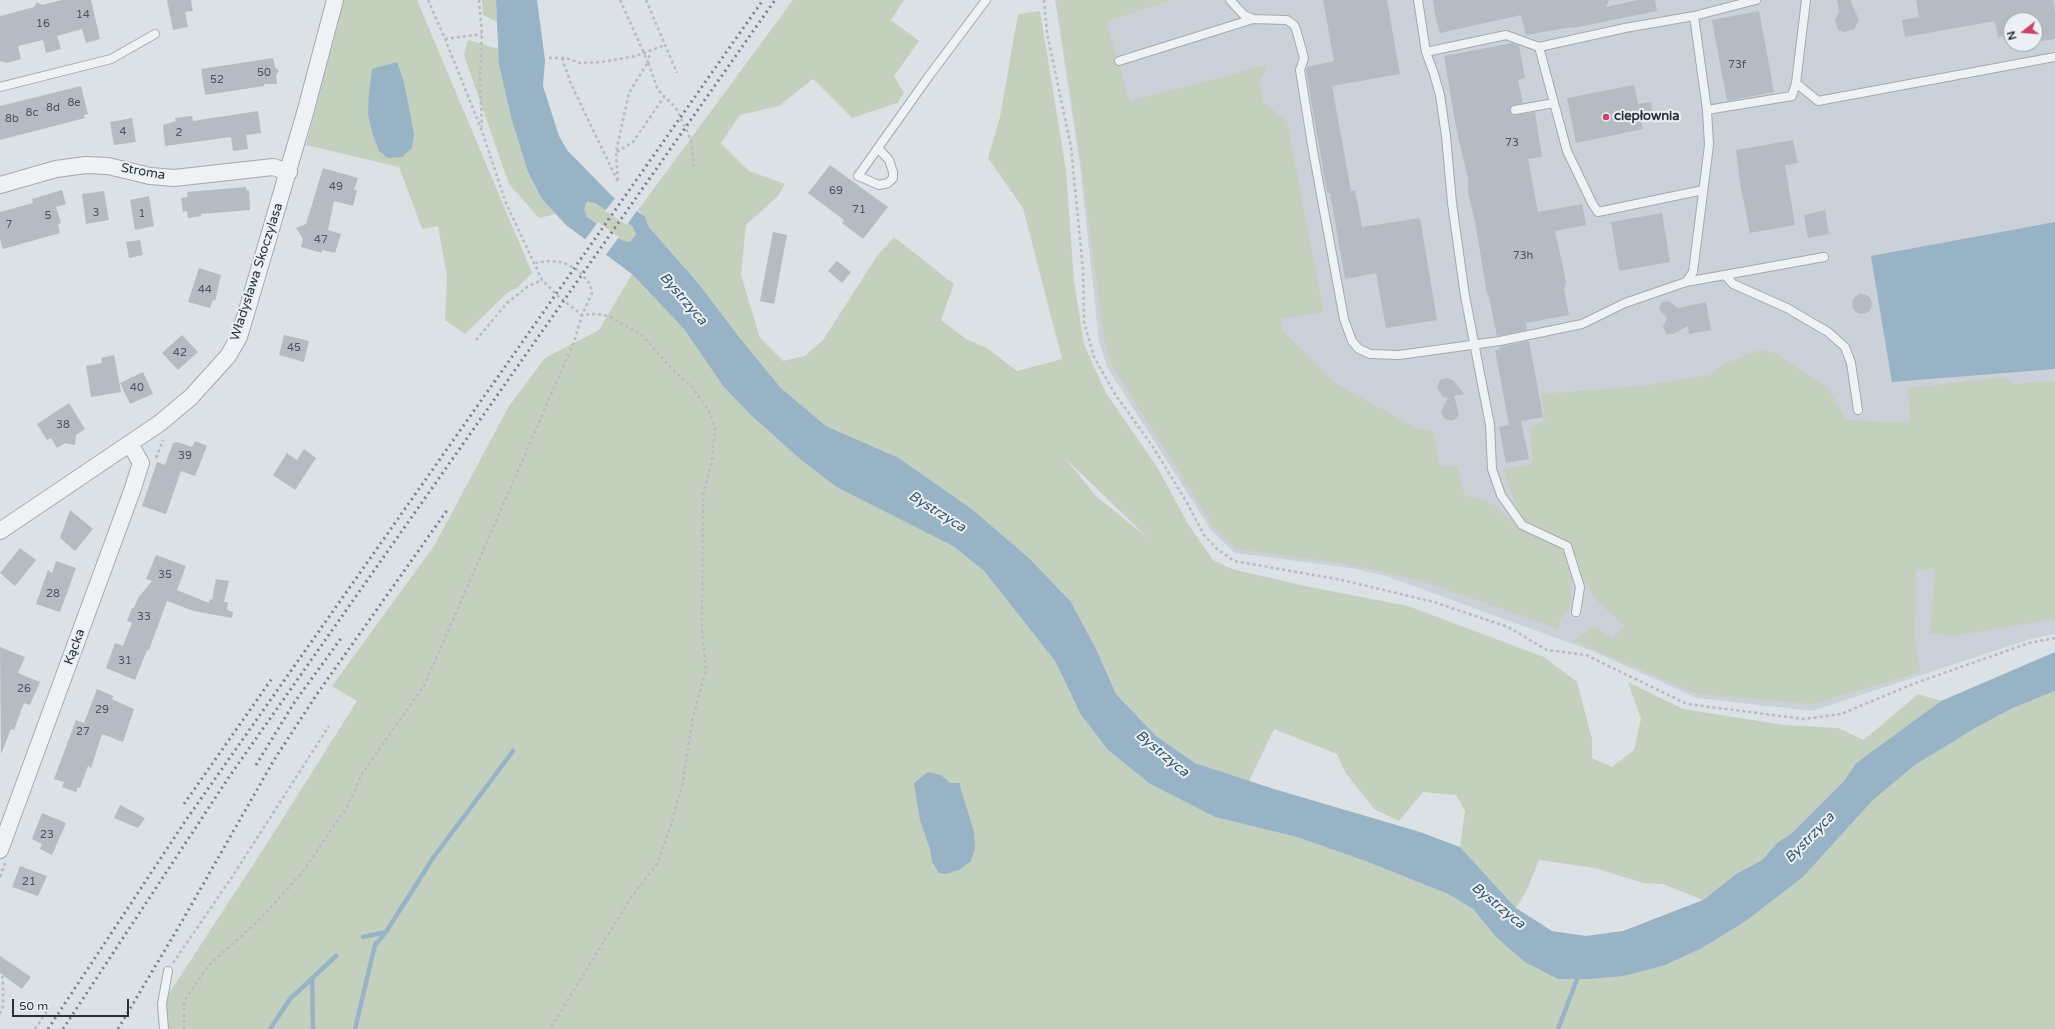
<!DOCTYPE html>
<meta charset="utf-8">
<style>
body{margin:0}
#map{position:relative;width:2055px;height:1029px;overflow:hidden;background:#dce1e6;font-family:"Varela Round",sans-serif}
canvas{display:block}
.north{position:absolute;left:2003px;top:12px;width:40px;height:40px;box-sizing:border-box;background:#ecf0f4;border:1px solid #9da4aa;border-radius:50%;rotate:253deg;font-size:11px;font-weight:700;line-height:16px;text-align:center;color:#27313c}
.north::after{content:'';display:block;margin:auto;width:14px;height:18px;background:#c94466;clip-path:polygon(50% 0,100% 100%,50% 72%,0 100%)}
.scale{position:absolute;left:12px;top:999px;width:117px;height:18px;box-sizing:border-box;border:2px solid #27313c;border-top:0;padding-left:5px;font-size:12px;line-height:14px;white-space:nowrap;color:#27313c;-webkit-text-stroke:3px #ecf0f4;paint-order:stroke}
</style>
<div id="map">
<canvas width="2055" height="1029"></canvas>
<div class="north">N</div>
<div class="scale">50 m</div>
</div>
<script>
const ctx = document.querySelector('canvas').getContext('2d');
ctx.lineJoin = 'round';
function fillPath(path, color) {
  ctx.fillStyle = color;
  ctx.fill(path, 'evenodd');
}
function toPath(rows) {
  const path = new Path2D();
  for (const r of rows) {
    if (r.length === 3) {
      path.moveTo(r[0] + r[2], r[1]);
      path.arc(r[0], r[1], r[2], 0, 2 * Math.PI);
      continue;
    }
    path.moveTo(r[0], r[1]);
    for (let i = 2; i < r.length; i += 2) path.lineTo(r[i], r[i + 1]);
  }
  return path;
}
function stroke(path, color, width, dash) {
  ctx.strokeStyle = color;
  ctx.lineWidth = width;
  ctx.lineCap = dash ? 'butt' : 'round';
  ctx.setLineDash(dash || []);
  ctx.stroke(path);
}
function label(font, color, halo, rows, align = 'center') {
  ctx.font = font + ' "Varela Round",sans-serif';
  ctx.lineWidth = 4;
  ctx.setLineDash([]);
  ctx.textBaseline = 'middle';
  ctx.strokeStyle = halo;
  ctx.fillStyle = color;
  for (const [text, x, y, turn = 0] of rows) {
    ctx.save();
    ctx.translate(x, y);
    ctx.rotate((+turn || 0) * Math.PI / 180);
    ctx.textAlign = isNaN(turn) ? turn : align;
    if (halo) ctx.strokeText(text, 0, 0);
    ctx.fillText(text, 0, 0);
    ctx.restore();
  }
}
fillPath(toPath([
 [1055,0,2055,0,2055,634,2027,640,1812,711,1697,698,1592,651,1386,576,1351,568,1235,553,1211,530,1107,367,1099,341,1080,165],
 [2011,20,2035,20,2035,44,2011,44]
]), '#cbd1d8');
fillPath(toPath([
 [344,0,417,0,532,273,518,287,507,293,465,334,445,320,447,276,438,226,422,229,399,167,306,145],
 [482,0,496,0,497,22,483,15],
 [793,0,904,0,891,20,919,41,894,76,904,93,897,103,852,118,813,79,779,106,740,115,721,143,749,171,785,184,778,196,746,225,741,275,760,338,783,361,805,356,823,340,877,256,894,237,954,284,941,320,966,339,987,348,1017,371,1062,359,1023,208,988,158,1000,117,1018,14,1040,11,1066,170,1074,281,1084,344,1106,393,1159,470,1188,524,1213,560,1232,569,1305,586,1408,606,1544,657,1577,682,1592,739,1592,758,1612,767,1634,750,1641,719,1628,682,1683,709,1784,725,1838,728,1864,740,1918,694,1941,701,1856,763,1845,780,1792,833,1778,842,1762,860,1736,874,1703,900,1663,884,1643,883,1595,868,1539,860,1527,890,1516,908,1460,847,1465,811,1456,795,1423,792,1399,821,1374,809,1345,772,1337,754,1274,729,1249,781,1195,763,1155,735,1116,694,1096,649,1071,602,1029,558,973,510,899,458,826,426,781,388,743,342,698,283,648,226,645,216,638,210],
 [1065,458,1148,538,1096,496],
 [1056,0,1172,0,1106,22,1130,101,1267,65,1260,81,1263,101,1287,122,1324,312,1282,319,1282,330,1333,382,1418,429,1432,430,1441,467,1457,466,1464,494,1493,504,1518,527,1563,550,1572,579,1570,607,1559,621,1559,629,1425,582,1353,565,1236,549,1213,526,1111,364,1104,338,1081,164],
 [468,40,499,49,499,65,512,121,528,172,542,199,556,214,539,218,509,184,464,55],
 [588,202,595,203,632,226,636,234,630,242,621,240,587,217,584,209],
 [632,274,684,329,752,416,801,460,838,488,953,546,984,571,1055,661,1081,715,1108,750,1150,784,1215,817,1297,837,1368,862,1448,894,1473,909,1496,937,1702,948,1746,921,1803,877,1873,800,1915,765,1977,727,2013,708,2055,691,2055,1029,169,1029,162,1004,266,845,357,701,332,686,434,546,509,406,545,358,599,330],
 [1759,350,1774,352,1826,386,1847,420,1910,423,1908,388,2004,377,2014,384,2055,381,2055,619,1952,636,1930,633,1935,568,1916,570,1915,639,1920,672,1813,704,1697,694,1573,641,1595,626,1613,639,1624,625,1600,604,1588,587,1582,576,1572,544,1523,519,1517,509,1503,470,1533,463,1530,428,1545,420,1541,394,1640,386,1710,375,1722,365]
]), '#c4d0be');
fillPath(toPath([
 [496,0,537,0,545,60,543,86,559,136,567,150,613,197,645,216,648,226,698,283,743,342,781,388,826,426,899,458,973,510,1029,558,1071,602,1096,649,1116,694,1155,735,1195,763,1274,789,1420,832,1460,847,1516,908,1552,931,1586,936,1623,931,1703,900,1736,874,1762,860,1778,842,1792,833,1845,780,1856,763,1941,701,2055,652,2055,691,2013,708,1977,727,1915,765,1873,800,1803,877,1746,921,1702,948,1665,965,1624,976,1588,979,1558,979,1525,962,1496,937,1473,909,1448,894,1368,862,1297,837,1215,817,1150,784,1108,750,1081,715,1055,661,984,571,953,546,838,488,801,460,752,416,724,387,684,329,632,274,566,225,542,199,528,172,512,121,499,65],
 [587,202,595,203,632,226,636,234,630,242,621,240,587,217,584,209],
 [397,62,404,82,414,134,412,148,402,157,388,158,379,151,373,135,368,115,369,92,372,69],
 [2055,222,2055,369,1892,382,1871,256],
 [928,772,941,775,950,783,959,783,974,832,975,848,971,861,959,870,945,874,939,873,932,862,930,849,920,820,914,783]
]), '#98b3c5');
fillPath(toPath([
 [616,197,638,209,627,225,605,211],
 [598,222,619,237,605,256,584,241]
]), '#dce1e6');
stroke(toPath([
 [363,937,386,932],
 [312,978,313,1029],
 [270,1029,290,999,336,956],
 [355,1029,375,945,386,932,433,858,513,751],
 [1558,1029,1579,974]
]), '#98b3c5', 4.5);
fillPath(toPath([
 [62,0,91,0,100,39,86,43,82,29,57,36,61,49,46,53,43,40,18,46,21,59,7,63,0,61,0,16,34,7,37,2,42,5],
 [167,0,191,0,193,11,185,12,188,27,173,30],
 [1323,0,1387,0,1400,74,1332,86,1351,191,1355,190,1362,227,1420,218,1437,320,1386,328,1376,273,1345,279,1330,193,1327,193,1306,70,1307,67,1334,61],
 [1433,0,1609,0,1606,7,1638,0,1655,0,1657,11,1573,28,1572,27,1526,35,1521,15,1440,33,1435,15],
 [1837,0,1850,0,1859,20,1854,29,1845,32,1838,30,1835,20,1839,12],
 [1916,0,2053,0,2055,12,2055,39,2035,42,2035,20,2011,20,2011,35,1998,37,1995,21,1905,37,1902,20,1919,17],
 [1759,11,1774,92,1727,101,1712,20],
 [1512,43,1519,46,1525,78,1518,80,1523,103,1512,106,1510,111,1511,114,1516,115,1535,112,1542,157,1528,159,1538,212,1582,204,1586,225,1555,231,1563,267,1566,283,1564,290,1569,315,1526,323,1527,330,1497,336,1488,293,1487,294,1475,221,1468,193,1468,179,1456,127,1444,56],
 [273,58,275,67,279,71,276,75,277,84,264,84,264,86,205,95,201,69],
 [1634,85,1638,104,1651,102,1653,116,1640,118,1643,129,1576,143,1567,98],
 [81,86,88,114,84,115,85,118,0,140,0,106],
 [258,111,261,133,246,135,248,149,233,151,231,137,165,146,163,125,176,121,175,118,192,116,193,121],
 [132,118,136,142,114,145,110,122],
 [1793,140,1798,163,1785,165,1795,225,1750,233,1740,183,1736,150],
 [830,165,888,207,863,239,842,223,844,220,808,193],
 [323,168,358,178,354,190,357,190,353,206,334,201,328,230,341,234,335,253,322,250,322,253,301,247,303,239,296,228,306,224],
 [246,187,247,191,249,190,250,210,201,214,201,216,188,218,187,211,183,212,181,198,188,197,187,192],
 [62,190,66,204,56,207,61,223,58,224,60,233,3,249,0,239,0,212,33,203,32,199],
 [104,191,109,220,86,224,82,194],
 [149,196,154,226,135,230,130,200],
 [1825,210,1829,234,1808,238,1804,215],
 [1662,213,1670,262,1619,271,1611,222],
 [773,232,787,235,774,304,760,301],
 [140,240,143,255,129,258,126,242],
 [837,261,851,272,842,283,828,271],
 [199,268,221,275,215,301,213,300,210,308,188,302],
 [1862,304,10],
 [1668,301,1678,308,1706,302,1711,330,1689,334,1688,326,1673,334,1667,334,1663,327,1667,318,1661,312,1659,307,1662,302],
 [182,335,198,352,178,370,162,353],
 [284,335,309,341,304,362,279,355],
 [1529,341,1543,417,1521,421,1529,459,1506,463,1499,427,1509,425,1495,350,1500,350,1499,347],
 [114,355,121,392,91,397,86,366,102,363,101,358],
 [143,372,153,394,130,404,120,383],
 [1446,378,1453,380,1464,394,1454,396,1459,414,1456,419,1451,421,1444,418,1441,412,1448,397,1444,398,1437,388,1440,380],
 [69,403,85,429,76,435,75,445,65,443,57,448,51,438,47,440,37,424],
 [195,441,207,446,195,476,181,471,166,514,142,506,157,462,165,465,173,443,177,442,192,447],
 [304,449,316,458,295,490,273,475,287,453,297,460],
 [70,510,93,529,75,551,60,538],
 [20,548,36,560,15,586,0,573],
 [156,555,186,566,177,590,209,603,210,599,212,600,216,579,229,581,224,602,228,602,227,610,233,612,232,618,194,611,167,601,149,650,147,650,135,680,106,668,115,643,123,646,132,623,127,621,132,608,134,608,138,598,152,581,146,579],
 [56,561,76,568,60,612,36,604,48,570,52,573],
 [0,647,25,657,18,673,40,682,30,705,24,703,14,730,11,729,1,754],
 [97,689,113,696,112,699,134,709,123,742,102,734,91,768,88,766,80,788,78,787,76,792,62,787,64,782,54,779,76,720,84,723],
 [120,805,145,818,138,828,114,818],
 [42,813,66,823,52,855,40,849,42,844,32,839],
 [20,866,47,876,38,896,12,887],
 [0,956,31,977,22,989,0,973]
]), '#b4bbc3');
const lane = toPath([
 [1230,0,1244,15,1253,19,1287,20,1294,25,1296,29,1304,58,1300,70,1313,151,1344,319,1352,341,1359,349,1370,354,1399,355,1500,341,1582,324,1625,303,1686,282,1824,257],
 [1418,0,1426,52,1506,35,1539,47,1625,28,1694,16,1756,0],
 [1806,0,1796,83,1818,101,2055,57],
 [1694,16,1707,110,1792,96,1796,83],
 [1539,47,1567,151,1592,203,1598,212,1703,190],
 [1426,52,1434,74,1440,95,1446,136,1452,203,1465,296,1490,425,1492,469,1501,495,1522,525,1567,546,1580,587,1576,612],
 [1119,61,1253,19],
 [0,87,111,59,155,34],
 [1515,110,1554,103],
 [878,148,889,160,893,172,893,178,888,183,879,185,858,176,929,76,986,0],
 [1725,275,1733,284,1787,308,1828,332,1845,347,1851,363,1858,410],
 [1686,282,1693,272,1695,256,1709,145,1707,110],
 [164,1029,162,1004,168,971]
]);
const street = toPath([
 [0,185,56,169,86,165,108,166,150,176,174,178,273,167,289,172],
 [0,531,160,423,191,397,228,356,239,337,264,253,305,113,335,0],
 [0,850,132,491,141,463,130,444]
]);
stroke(lane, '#a2a9b0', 10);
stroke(street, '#a2a9b0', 18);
stroke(toPath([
 [428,0,445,39,482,131,506,203,542,280,559,297,582,315,596,314,608,316,641,334,675,372,692,387,709,411,715,429,712,461,703,494,702,630,706,669,692,721,683,782,669,831,657,864,630,899,550,1029],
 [479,0,482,34,480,79,482,127],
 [620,0,648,62,650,52],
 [646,0,677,73],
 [1044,0,1047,33,1071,147,1083,270,1084,322,1094,357,1115,394,1153,447,1186,501,1204,535,1217,549,1234,561,1342,580,1434,602,1508,627,1547,650,1586,655,1687,704,1804,719,1841,714,1913,684,2029,643,2055,638],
 [445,39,482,34],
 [549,58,566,58,580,63,602,62,636,56,665,45],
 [562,58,571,84,618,182,616,152,629,93,648,62,658,90,676,108,691,140,694,167],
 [617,152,633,142,664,97],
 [476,340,507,303,527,287,542,280],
 [156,458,163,440],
 [0,877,5,863],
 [0,959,29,980],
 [173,963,232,877,329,726],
 [0,968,24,986],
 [0,1014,3,1006,3,986,2,970],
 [35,1029,49,1008],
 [184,1029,184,1001,209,965,257,922,302,873,347,807,362,774,425,684,574,342,582,315,592,293,590,284,578,270,562,262,547,261,536,263]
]), '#b7bcc1', 2.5, [3, 3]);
stroke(lane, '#eff2f5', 8);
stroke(street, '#eff2f5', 16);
stroke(toPath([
 [256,765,294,703,342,637],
 [184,804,273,677],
 [48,1029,186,820,763,0],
 [63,1029,229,777,775,0],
 [118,1029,181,923,274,760,317,694,448,509]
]), '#77828f', 3, [2, 4]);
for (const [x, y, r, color] of [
 [1606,117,4,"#c94466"]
]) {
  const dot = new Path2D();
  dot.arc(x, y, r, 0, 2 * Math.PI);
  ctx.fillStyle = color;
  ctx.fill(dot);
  stroke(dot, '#ecf0f4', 1.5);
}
label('11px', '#4a545e', null, [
 ["14",83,15],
 ["16",43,24],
 ["73f",1737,65],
 ["50",264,73],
 ["52",217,80],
 ["8e",74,103],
 ["8d",53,108],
 ["8c",32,113],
 ["8b",12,119],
 ["4",123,132],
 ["2",179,133],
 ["73",1512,143],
 ["49",336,187],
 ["69",836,191],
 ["71",859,210],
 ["3",96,213],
 ["1",142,214],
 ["5",48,216],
 ["7",9,225],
 ["47",321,240],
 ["73h",1523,256],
 ["44",205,290],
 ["45",294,348],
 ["42",180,353],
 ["40",137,388],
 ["38",63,425],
 ["39",185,456],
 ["35",165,575],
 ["28",53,594],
 ["33",144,617],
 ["31",125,661],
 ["26",24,689],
 ["29",102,710],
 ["27",83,732],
 ["23",47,835],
 ["21",29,882]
]);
label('bold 13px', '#27313c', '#ecf0f4', [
 ["ciepłownia",1614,117]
], 'left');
label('13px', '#27313c', '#ecf0f4', [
 ["Stroma",143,172,10],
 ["Władysława Skoczylasa",257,272,-72],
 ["Kącka",75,647,-70]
]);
label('italic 14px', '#32546e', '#ecf0f4', [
 ["Bystrzyca",683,299,49],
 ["Bystrzyca",937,512,32],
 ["Bystrzyca",1162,754,40],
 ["Bystrzyca",1810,838,-46],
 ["Bystrzyca",1498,906,39]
]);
</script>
